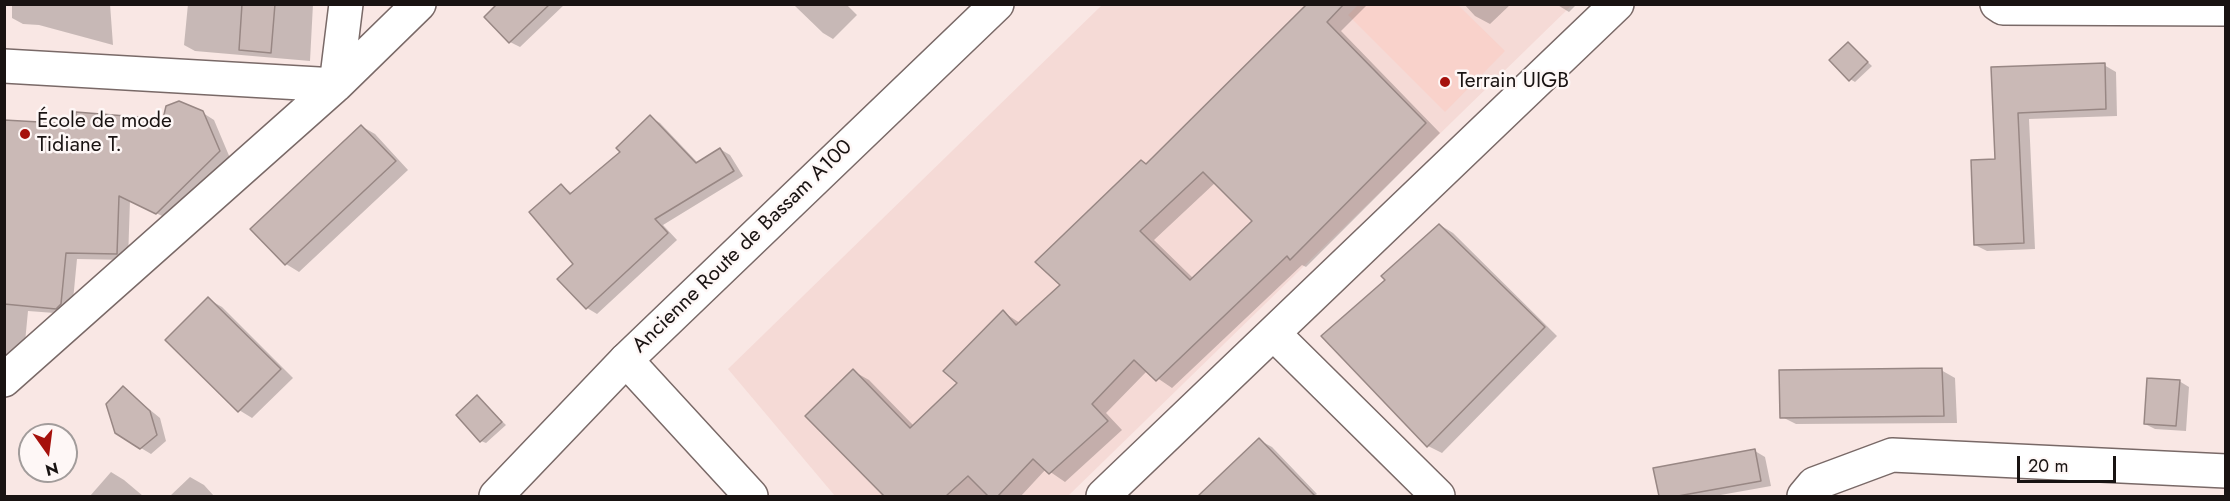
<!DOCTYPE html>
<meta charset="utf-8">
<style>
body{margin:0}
#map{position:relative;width:2230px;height:501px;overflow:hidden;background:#f9e7e4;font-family:Jost,sans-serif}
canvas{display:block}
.frame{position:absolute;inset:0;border:6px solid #191312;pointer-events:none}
.north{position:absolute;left:18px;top:423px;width:60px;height:60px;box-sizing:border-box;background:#fef7f6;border:2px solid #a29c9b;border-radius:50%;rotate:166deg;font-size:16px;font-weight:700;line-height:24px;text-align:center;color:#191312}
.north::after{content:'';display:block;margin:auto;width:21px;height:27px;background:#a6110c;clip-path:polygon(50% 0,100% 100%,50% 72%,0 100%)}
.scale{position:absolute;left:2017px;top:456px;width:99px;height:27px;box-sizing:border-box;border:3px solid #191312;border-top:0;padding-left:8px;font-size:18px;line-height:21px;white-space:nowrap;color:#191312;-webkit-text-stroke:4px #fef7f6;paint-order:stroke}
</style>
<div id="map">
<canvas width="2230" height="501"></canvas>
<div class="frame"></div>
<div class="north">N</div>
<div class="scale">20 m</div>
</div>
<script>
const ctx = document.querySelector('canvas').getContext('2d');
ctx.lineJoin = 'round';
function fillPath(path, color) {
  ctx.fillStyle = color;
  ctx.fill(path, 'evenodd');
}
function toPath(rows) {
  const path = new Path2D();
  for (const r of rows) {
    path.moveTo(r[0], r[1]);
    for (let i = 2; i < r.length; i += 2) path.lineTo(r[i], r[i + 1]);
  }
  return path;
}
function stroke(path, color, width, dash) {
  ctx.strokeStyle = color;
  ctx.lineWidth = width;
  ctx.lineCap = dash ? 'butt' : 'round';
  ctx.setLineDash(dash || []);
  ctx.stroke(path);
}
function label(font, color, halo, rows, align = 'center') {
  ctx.font = font + ' Jost,sans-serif';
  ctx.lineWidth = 5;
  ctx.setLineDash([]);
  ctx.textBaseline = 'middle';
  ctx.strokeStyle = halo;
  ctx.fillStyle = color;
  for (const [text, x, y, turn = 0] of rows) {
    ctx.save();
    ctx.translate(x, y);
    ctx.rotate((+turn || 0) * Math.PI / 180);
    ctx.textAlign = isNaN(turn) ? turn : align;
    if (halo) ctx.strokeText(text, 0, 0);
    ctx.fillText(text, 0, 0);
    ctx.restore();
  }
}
fillPath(toPath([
 [1102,5,1572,5,1068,496,835,496,728,369]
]), '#f5dad6');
fillPath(toPath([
 [1359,4,1458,5,1505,51,1445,112,1348,15]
]), '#f9d2cb');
fillPath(toPath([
 [12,4,110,4,113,45,39,25,23,24,12,18],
 [188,4,313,4,310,61,195,51,184,45],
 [499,4,565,4,520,47,510,42],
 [846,4,857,15,833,39,823,33,795,6],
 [1309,4,1368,4,1341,31,1440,133,1306,267,1302,265,1172,388,1147,371,1106,413,1122,430,1065,482,1046,469,1021,496,886,496,807,416,853,371,869,380,914,426,959,383,1003,312,1020,323,1063,285,1147,165],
 [1216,182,1254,222,1194,279,1154,240],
 [1464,4,1511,4,1490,24,1475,16],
 [1556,4,1577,4,1569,12],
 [1848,44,1872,66,1855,82,1850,79],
 [2104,65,2116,72,2117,116,2029,119,2035,249,1987,251,1975,245,1996,161,1993,69],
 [203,113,214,120,230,158,168,219,130,200,128,260,77,259,72,311,68,314,28,311,24,353,19,358,4,357,4,121,76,126,165,121],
 [650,117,660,123,698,163,720,149,730,155,743,176,663,225,677,240,597,314,587,308,559,279,575,264,562,186,573,194,622,152],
 [361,126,375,134,408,170,299,272,286,264],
 [1440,225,1453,233,1557,336,1442,453,1428,446,1387,280],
 [208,299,222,307,293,378,252,418,239,410],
 [1941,370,1955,378,1957,423,1796,424,1782,417],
 [2179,381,2189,387,2186,431,2155,429,2145,424],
 [123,388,160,418,166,441,151,454,141,448],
 [477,397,506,425,486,443,481,441],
 [1259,440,1272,447,1317,494,1314,496,1205,496,1203,494],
 [1755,451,1765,457,1771,486,1715,496,1660,496,1655,469],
 [111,472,124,480,143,496,90,496],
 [190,477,204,485,214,496,170,496]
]), '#0003');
const building = toPath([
 [242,4,275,4,271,53,239,50,242,4],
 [497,4,550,4,509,43,484,17,497,4],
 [1307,4,1344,4,1327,22,1426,123,1290,260,1287,256,1156,381,1134,360,1092,404,1108,421,1049,474,1033,459,998,496,988,496,968,476,946,496,884,496,805,416,853,369,910,428,957,383,943,371,1003,310,1016,325,1060,285,1035,262,1141,160,1146,164,1307,4],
 [1203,172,1252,221,1190,280,1140,231,1203,172],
 [1848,42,1868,62,1849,81,1829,60,1848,42],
 [2105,63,2106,109,2018,113,2024,243,1974,245,1971,160,1995,159,1991,67,2105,63],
 [179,101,203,111,220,151,156,214,119,196,117,254,66,253,61,304,56,309,4,304,4,120,75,124,76,112,163,119,166,106,179,101],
 [650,115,696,163,720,148,734,171,655,219,668,233,586,309,557,279,573,264,529,212,561,184,570,194,620,152,616,148,650,115],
 [361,125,396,161,285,265,250,229,361,125],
 [1439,224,1545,327,1427,447,1321,336,1385,280,1381,276,1439,224],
 [208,297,281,369,238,412,165,340,208,297],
 [1942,368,1944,416,1780,418,1779,370,1942,368],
 [2147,378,2180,380,2176,426,2144,424,2147,378],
 [123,386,150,411,157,435,140,449,115,433,106,404,123,386],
 [477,395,502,422,480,442,456,415,477,395],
 [1259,438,1315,496,1198,496,1259,438],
 [1755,449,1761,481,1678,496,1659,496,1653,468,1755,449]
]);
fillPath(building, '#cab9b6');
stroke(building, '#988784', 1.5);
const minor = toPath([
 [1997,4,2003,8,2226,9],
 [4,66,336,85,346,4],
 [1275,335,1438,496],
 [626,360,751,496],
 [4,380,336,85,419,4],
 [1103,496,1617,4],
 [1804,496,1814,484,1892,455,2226,471]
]);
const secondary = toPath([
 [496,496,626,360,997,4]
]);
stroke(minor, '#796967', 36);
stroke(secondary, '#796967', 36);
stroke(minor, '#fff', 33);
stroke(secondary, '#fff', 33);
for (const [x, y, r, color] of [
 [1445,82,6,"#a6110c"],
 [25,134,6,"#a6110c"]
]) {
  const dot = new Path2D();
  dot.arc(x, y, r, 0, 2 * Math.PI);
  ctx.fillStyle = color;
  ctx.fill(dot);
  stroke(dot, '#fef7f6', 2);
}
label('21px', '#191312', '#fef7f6', [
 ["Terrain UIGB",1457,82],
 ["École de mode",37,122],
 ["Tidiane T.",37,146]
], 'left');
label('21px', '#191312', '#fef7f6', [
 ["Ancienne Route de Bassam A100",743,247,-44]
]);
</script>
